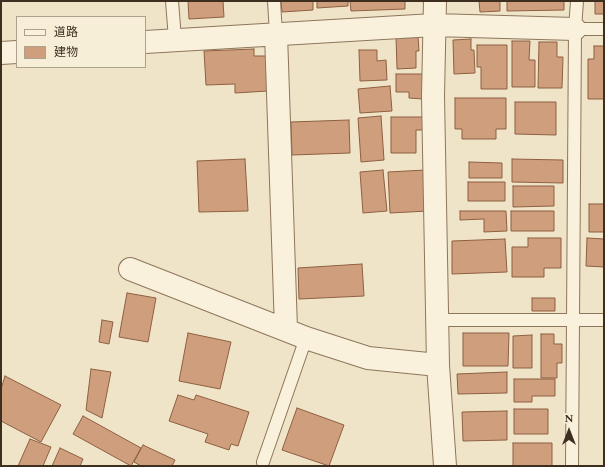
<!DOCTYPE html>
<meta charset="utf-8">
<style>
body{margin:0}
#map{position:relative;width:605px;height:467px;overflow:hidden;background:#f0e4c8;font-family:Spectral,"Noto Sans JP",serif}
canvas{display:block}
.frame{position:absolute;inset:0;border:2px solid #3d2e20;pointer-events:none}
.legend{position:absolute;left:16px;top:16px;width:130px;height:52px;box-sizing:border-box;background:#f7eed8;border:1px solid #ada18e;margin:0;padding:5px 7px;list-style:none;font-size:12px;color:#3d2e20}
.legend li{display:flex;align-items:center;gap:8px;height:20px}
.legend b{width:20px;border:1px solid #ada18e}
.north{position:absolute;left:549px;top:411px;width:40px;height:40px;-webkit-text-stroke:3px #f7eed8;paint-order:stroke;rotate:0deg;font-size:11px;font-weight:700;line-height:16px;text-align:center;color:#3d2e20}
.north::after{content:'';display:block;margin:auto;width:14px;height:18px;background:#3d2e20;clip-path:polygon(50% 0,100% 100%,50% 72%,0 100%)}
</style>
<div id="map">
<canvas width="605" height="467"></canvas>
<div class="frame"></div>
<ul class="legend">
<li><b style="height:5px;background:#faf1dc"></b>道路</li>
<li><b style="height:11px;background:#cf9f7d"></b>建物</li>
</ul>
<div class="north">N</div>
</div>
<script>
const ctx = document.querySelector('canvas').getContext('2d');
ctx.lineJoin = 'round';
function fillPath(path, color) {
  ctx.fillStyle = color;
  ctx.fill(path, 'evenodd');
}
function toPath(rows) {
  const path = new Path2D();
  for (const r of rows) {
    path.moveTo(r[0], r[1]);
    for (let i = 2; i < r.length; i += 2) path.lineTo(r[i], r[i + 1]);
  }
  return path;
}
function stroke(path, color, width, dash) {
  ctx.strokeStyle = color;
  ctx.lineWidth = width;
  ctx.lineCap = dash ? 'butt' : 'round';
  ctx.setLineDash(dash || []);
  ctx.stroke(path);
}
const building = toPath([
 [188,1,223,1,224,17,189,19,188,1],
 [281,1,313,1,313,10,282,12,281,1],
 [317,1,348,1,348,6,317,8,317,1],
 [350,1,405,1,405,9,351,11,350,1],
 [479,1,500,1,500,11,480,12,479,1],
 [507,1,564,1,564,10,507,11,507,1],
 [595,1,604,1,604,14,595,14,595,1],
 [418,36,419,51,416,51,416,68,397,69,396,37,418,36],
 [471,39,471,50,474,50,475,73,454,74,453,40,471,39],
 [512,41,530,41,529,60,535,60,535,87,512,87,512,41],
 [539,42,557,42,557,57,563,57,562,88,538,88,539,42],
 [477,45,507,45,507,89,481,89,481,67,477,67,477,45],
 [594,46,604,46,604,99,588,99,588,59,594,59,594,46],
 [254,49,254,56,266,56,268,91,235,93,235,84,206,85,204,51,254,49],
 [359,50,377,50,377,61,386,60,387,80,360,81,359,50],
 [396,74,424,74,423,99,409,98,409,92,396,92,396,74],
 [390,86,392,111,360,113,358,89,390,86],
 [455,98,506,98,506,129,496,129,496,139,462,139,462,129,455,129,455,98],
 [515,102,556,102,556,135,515,134,515,102],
 [381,116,384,160,361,162,358,118,381,116],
 [391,117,424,117,424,130,416,130,416,153,391,153,391,117],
 [349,120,350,153,292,155,291,122,349,120],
 [245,159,248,211,199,212,197,161,245,159],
 [512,159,563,160,563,183,512,182,512,159],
 [469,162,502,163,502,178,469,178,469,162],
 [383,170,387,211,363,213,360,172,383,170],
 [426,170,428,211,390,213,388,172,426,170],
 [468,182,505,182,505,201,468,201,468,182],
 [513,186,554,186,554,206,513,207,513,186],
 [589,204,604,204,604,232,589,232,589,204],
 [460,211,506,211,507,231,484,232,484,219,460,220,460,211],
 [511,211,554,211,554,231,511,231,511,211],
 [528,238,561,238,561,268,544,268,544,277,512,277,512,247,528,247,528,238],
 [587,238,604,239,604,267,586,266,587,238],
 [505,239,507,272,452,274,452,241,505,239],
 [362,264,364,296,299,299,298,268,362,264],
 [127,293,156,298,148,342,119,337,127,293],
 [532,298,555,298,555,311,532,311,532,298],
 [102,320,113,322,109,344,99,342,102,320],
 [188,333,231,342,220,389,179,381,188,333],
 [463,333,509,333,508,366,463,366,463,333],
 [541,334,554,334,554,344,562,344,562,363,557,363,557,378,541,378,541,334],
 [532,335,532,368,513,368,513,336,532,335],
 [91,369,111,372,102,418,86,410,91,369],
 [507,372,507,393,458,394,457,374,507,372],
 [5,376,61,405,41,442,1,421,1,389,5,376],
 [514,379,555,379,555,396,532,396,532,402,514,402,514,379],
 [178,395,194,400,196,395,249,412,238,446,231,444,229,450,205,442,208,434,169,421,178,395],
 [297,408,344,425,329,466,282,450,297,408],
 [514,409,548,409,548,434,514,434,514,409],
 [507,411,507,440,463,441,462,412,507,411],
 [83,416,141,448,131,466,73,434,83,416],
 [30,439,51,447,43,466,18,466,30,439],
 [513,443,552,443,552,466,513,466,513,443],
 [143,445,175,460,172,466,141,466,134,462,143,445],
 [60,448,83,459,80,466,52,466,60,448]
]);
fillPath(building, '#cf9f7d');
stroke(building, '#8d5f41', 1);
const lane = toPath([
 [172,1,175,39],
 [274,1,276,34],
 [575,29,604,29],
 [437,320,604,320],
 [263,462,306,338],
 [572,466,575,29,577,1]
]);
const street = toPath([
 [435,1,433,96,438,365,445,466],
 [276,34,286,329],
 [145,42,434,25,575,29],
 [1,53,17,52],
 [130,269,306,338,368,358,438,365]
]);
stroke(lane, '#8d765c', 14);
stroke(street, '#8d765c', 24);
stroke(lane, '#faf1dc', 12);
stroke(street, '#faf1dc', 22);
</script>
